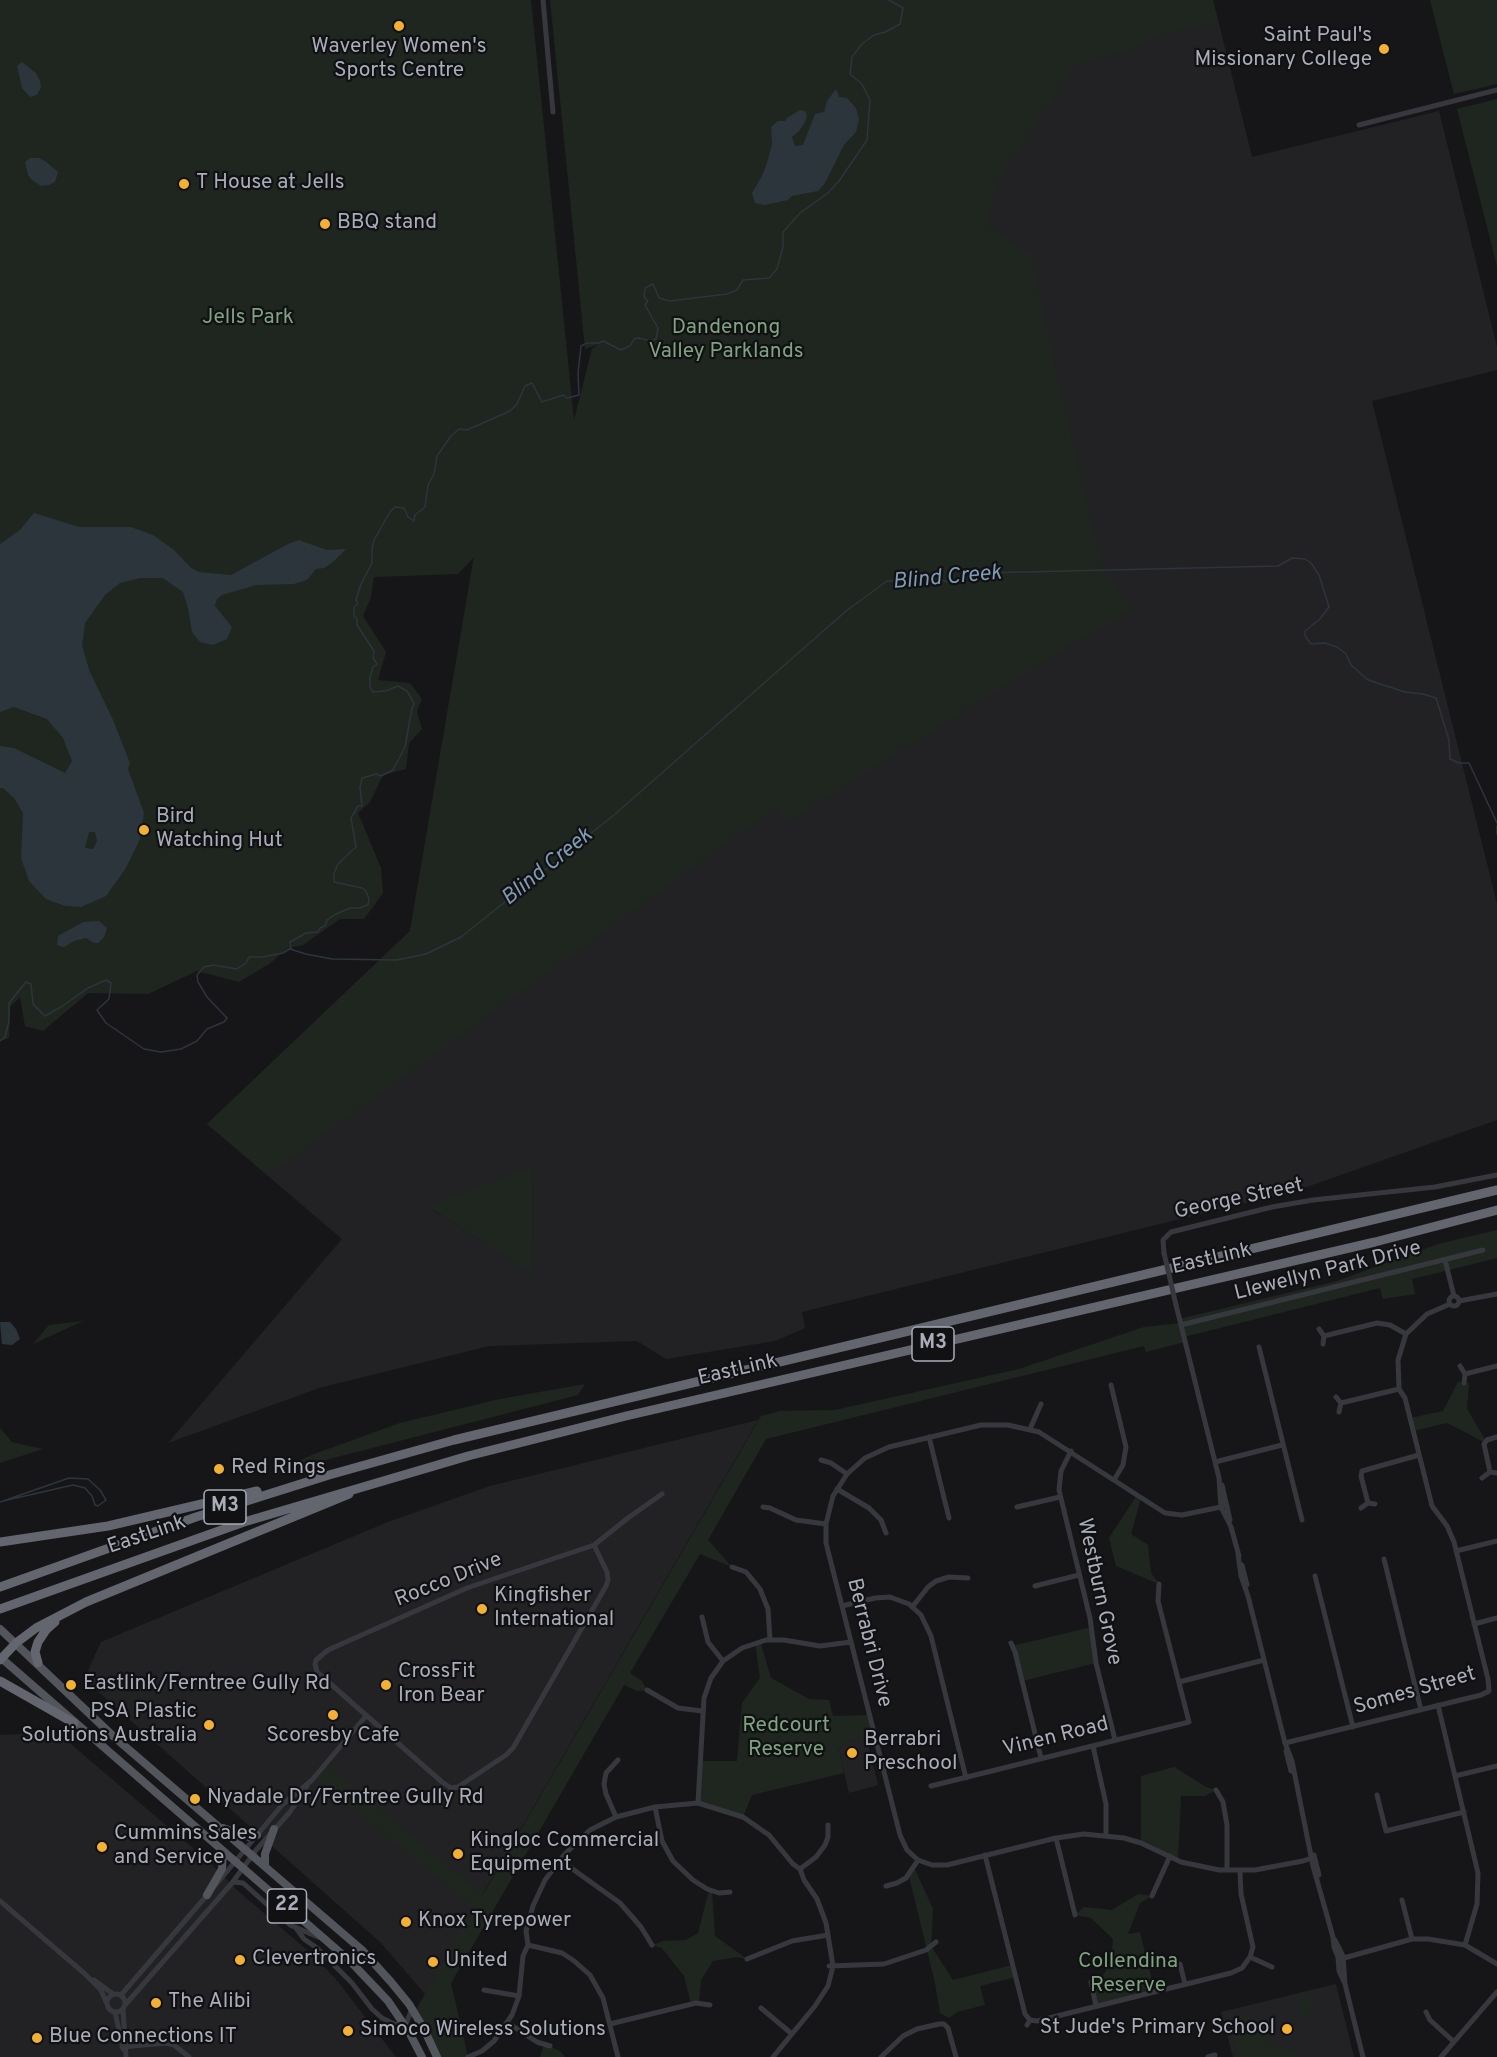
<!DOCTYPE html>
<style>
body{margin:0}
canvas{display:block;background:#161618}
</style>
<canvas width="1497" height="2057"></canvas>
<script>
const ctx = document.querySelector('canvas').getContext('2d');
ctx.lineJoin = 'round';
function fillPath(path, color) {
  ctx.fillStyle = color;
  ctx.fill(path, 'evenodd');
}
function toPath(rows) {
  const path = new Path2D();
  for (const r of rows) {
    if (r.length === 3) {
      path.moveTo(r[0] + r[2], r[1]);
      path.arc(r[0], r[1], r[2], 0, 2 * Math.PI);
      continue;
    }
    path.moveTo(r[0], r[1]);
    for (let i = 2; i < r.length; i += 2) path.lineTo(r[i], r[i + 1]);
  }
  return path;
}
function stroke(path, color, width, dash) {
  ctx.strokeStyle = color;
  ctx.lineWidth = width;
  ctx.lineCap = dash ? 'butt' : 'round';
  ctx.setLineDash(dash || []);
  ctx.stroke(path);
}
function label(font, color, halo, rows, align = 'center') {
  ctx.font = font + ' Overpass,sans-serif';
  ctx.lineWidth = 4.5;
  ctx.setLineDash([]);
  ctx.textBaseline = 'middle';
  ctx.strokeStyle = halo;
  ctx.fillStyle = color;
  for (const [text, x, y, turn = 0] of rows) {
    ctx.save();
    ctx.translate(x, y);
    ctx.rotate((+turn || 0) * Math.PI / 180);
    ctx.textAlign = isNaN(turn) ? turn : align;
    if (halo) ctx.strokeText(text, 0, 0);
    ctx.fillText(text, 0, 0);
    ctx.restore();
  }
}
fillPath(toPath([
 [1021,0,1213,0,1252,157,1439,111,1497,347,1497,370,1372,401,1497,904,1497,1120,1298,1190,802,1312,805,1328,775,1341,666,1359,637,1341,489,1346,319,1388,168,1443,342,1239,207,1124,410,931,474,556,679,389],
 [532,1167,533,1273,428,1207,428,1206],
 [758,1420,425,1994,381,1943,84,1679,101,1642,388,1522,490,1486],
 [58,1733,209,1862,238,1891,307,1950,335,1978,396,2057,0,2057,0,1735],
 [866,1736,878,1785,849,1793,839,1750,844,1742],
 [1336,1984,1354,2057,1233,2057,1221,2012]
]), '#222225');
fillPath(toPath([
 [0,0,531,0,574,420,592,349,599,344,585,349,550,0,1213,0,1218,22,1154,37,1131,51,1076,64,996,184,987,224,1030,254,1094,535,1105,570,1134,611,1127,613,1082,638,787,822,776,808,268,1175,207,1124,410,931,474,557,458,574,374,577,371,597,363,616,386,652,378,680,410,683,422,699,417,711,422,729,409,743,406,769,383,775,370,802,358,813,381,868,383,893,364,919,340,919,303,945,288,948,269,964,239,982,197,971,148,994,88,993,43,1031,25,1026,20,997,10,1007,9,1038,0,1041],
 [1430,0,1497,0,1497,84,1454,94],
 [1497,99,1497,266,1457,109],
 [532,1166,533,1274,427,1206],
 [1497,1230,1497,1258,1412,1279,1415,1294,1383,1299,1380,1288,1184,1337,1185,1342,1177,1344,1146,1352,1144,1346,766,1439,708,1540,732,1567,700,1554,630,1673,642,1681,647,1690,637,1691,624,1685,451,1983,468,2057,437,2057,414,2013,474,1908,314,1777,326,1763,483,1895,761,1416,780,1411,835,1410,1019,1369,1144,1327,1180,1323,1179,1319,1337,1281,1438,1244],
 [83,1321,33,1344,49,1325],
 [1458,1382,1469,1383,1467,1409,1486,1441,1484,1442,1447,1423,1413,1431,1410,1418,1443,1411],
 [585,1384,578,1395,271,1474,314,1454,400,1423,500,1399],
 [0,1428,12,1442,43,1449,0,1463],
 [1137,1495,1141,1498,1131,1534,1148,1545,1151,1573,1159,1584,1116,1566,1109,1538],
 [1092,1627,1096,1663,1022,1681,1012,1646],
 [760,1641,771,1678,809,1699,829,1700,833,1716,870,1715,875,1734,844,1742,839,1750,844,1773,752,1795,743,1817,698,1803,700,1761,737,1761,742,1703,760,1678,755,1642],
 [1174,1767,1206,1787,1216,1790,1205,1796,1181,1796,1178,1860,1141,1843,1141,1776],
 [914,1867,933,1909,931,1946,953,1980,1012,1965,1016,1977,980,1986,985,2005,957,2012,949,2018,940,2013,935,1983,909,1876],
 [709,1890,712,1891,715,1936,747,1959,737,1957,713,1961,701,1980,699,2003,691,2004,684,1976,662,1948,652,1945,664,1941,686,1940,698,1933],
 [1138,1894,1152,1896,1140,1903,1128,1934,1140,1932,1155,1992,1096,2006,1091,1982,1101,1979,1111,1961,1113,1939,1091,1918,1075,1915,1084,1907,1112,1910],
 [1308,1993,1315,2000,1311,2007,1313,2014,1301,2017,1296,1996],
 [1249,2013,1249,2022,1259,2027,1268,2041,1278,2048,1292,2049,1297,2057,1239,2057,1232,2027,1235,2026,1232,2017],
 [544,2044,560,2051,565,2057,540,2057]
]), '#1e261f');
fillPath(toPath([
 [22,62,36,73,40,81,41,87,37,95,30,97,22,88,17,66],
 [836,89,839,97,847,98,856,108,859,119,856,132,844,145,825,183,818,191,792,196,788,200,765,205,755,203,752,193,762,176,767,163,772,144,771,127,778,121,785,121,787,118,800,110,805,111,807,115,805,122,799,131,792,137,795,146,803,145,815,114,824,112,827,101],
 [30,158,39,158,45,161,58,172,55,182,49,185,41,186,32,180,28,175,25,162],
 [34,513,79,527,131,527,153,535,174,550,191,568,199,572,231,575,288,544,299,540,327,550,346,549,333,562,324,568,316,569,307,580,294,584,256,585,222,595,217,599,215,606,232,627,227,639,213,645,200,642,192,632,188,608,183,592,163,578,140,578,120,583,105,595,85,623,82,646,90,672,113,720,130,763,128,769,144,813,140,839,126,868,106,896,81,907,65,906,46,899,29,881,21,858,23,813,14,798,3,788,0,788,0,746,14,748,65,773,72,761,63,738,47,719,14,707,0,712,0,544,20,530],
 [89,832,95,832,97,841,93,849,85,848],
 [99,921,107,928,104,937,98,943,94,943,86,938,74,941,64,947,57,945,58,936,83,922],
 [0,1322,10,1322,16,1329,20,1339,12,1345,2,1344]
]), '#2c353c');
stroke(toPath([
 [1497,826,1497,834],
 [290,949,306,954,332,959,397,960,426,954,461,937,614,815,846,611,887,581,939,579,951,583,982,573,1278,566,1292,558,1305,559,1311,563,1319,575,1329,607,1320,619,1305,631,1305,636,1311,644,1325,643,1337,647,1346,654,1351,665,1368,680,1405,692,1423,694,1436,698,1449,740,1450,759,1459,763,1469,763,1497,823],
 [0,1041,5,1037,9,1021,9,1003,26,982,31,984,33,1004,45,1016,61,1007,88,988,106,980,111,983,109,999,97,1010,106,1023,144,1049,161,1052,181,1049,197,1041,207,1029,224,1022,227,1018,207,997,198,982,197,975,204,967,213,965,237,969,246,963,249,957,262,957,283,953,291,948,290,942,306,933,318,932,320,928,325,926,327,920,336,914,350,908,360,908,368,905,369,899,366,891,362,888,334,882,334,873,338,864,356,847,351,818,358,806,362,806,360,788,362,778,376,774,381,776,393,770,405,747,412,708,414,703,407,691,398,686,385,691,373,692,370,687,370,677,373,667,377,664,373,658,374,651,357,625,357,619,354,616,354,607,358,604,356,600,361,584,372,563,372,549,374,540,390,512,395,507,404,508,408,517,414,521,415,515,425,507,428,485,434,474,437,456,451,436,459,429,467,430,510,411,517,404,525,386,532,383,542,402,563,395,567,398,579,395,578,373,581,346,587,343,599,343,603,341,621,350,630,346,634,339,638,338,651,341,656,339,658,328,645,305,648,301,644,297,645,288,653,284,659,298,670,301,727,294,737,290,743,280,769,278,777,269,783,247,783,232,800,213,828,193,839,181,867,140,870,100,862,84,850,74,852,57,862,44,874,35,885,32,900,24,903,8,889,0],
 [0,1502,3,1501,69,1478,88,1479,100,1490,106,1500,98,1506,95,1505,92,1496,85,1488,73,1485,3,1501]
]), '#2c353c', 1.5);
stroke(toPath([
 [543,0,553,112],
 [1359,125,1497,90],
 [1164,1253,1163,1240,1171,1232,1272,1207,1313,1200,1435,1187,1497,1175],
 [1445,1260,1454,1296],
 [1454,1301,5],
 [1459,1301,1497,1294],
 [1176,1305,1219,1478,1221,1507,1231,1527,1239,1556],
 [1181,1325,1483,1250],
 [1319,1329,1324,1336,1323,1344],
 [1324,1336,1377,1323,1390,1325,1406,1334],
 [1259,1347,1302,1520],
 [1460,1366,1465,1374,1464,1383],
 [1465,1374,1497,1366],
 [1111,1385,1126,1447,1123,1465,1114,1480],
 [1336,1397,1341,1403,1339,1412],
 [1341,1403,1399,1389],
 [1030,1429,1041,1404],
 [929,1437,949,1518],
 [1071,1451,1061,1471,1059,1490,1090,1618,1096,1663,1115,1740],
 [821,1460,831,1463,847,1474],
 [1215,1462,1282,1445],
 [1490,1472,1484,1444,1487,1440,1497,1437],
 [1482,1478,1490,1472,1497,1473],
 [1222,1485,1230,1520],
 [837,1489,869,1508,881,1520,886,1533],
 [1368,1503,1361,1476,1362,1471,1419,1455],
 [1225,1504,1221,1507,1182,1515,1165,1513,1039,1432,1008,1425,981,1425,889,1447,865,1458,847,1474,833,1496,826,1524,826,1543,900,1835,907,1850,918,1860,932,1865,947,1865,1056,1838,1084,1834,1124,1838,1141,1843,1181,1862,1219,1870,1255,1870,1303,1861,1312,1858,1314,1856],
 [763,1507,770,1508,796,1520,826,1524],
 [1017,1507,1060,1497],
 [1361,1508,1368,1503,1375,1504],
 [594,1545,607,1572,608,1580,606,1586,513,1748,506,1755,458,1787,451,1788,442,1782,317,1672,315,1664,316,1660,328,1650,467,1588,594,1545,628,1518,662,1494],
 [1456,1551,1497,1541],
 [1238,1554,1241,1576,1248,1596,1285,1743,1292,1761,1313,1866,1333,1937,1334,1947,1338,1957,1339,1971,1345,1984],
 [1384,1559,1421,1710],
 [1242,1565,1247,1585],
 [732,1567,746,1572,760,1589,768,1609,770,1639],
 [1315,1576,1353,1727],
 [1035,1586,1079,1575],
 [842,1606,875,1598,890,1597,909,1604,921,1615,931,1636,966,1778],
 [913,1606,928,1587,936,1581,949,1577,968,1578],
 [702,1617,708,1642,723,1661],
 [1474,1624,1497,1618],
 [1011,1643,1015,1652,1041,1758],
 [1179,1682,1264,1660],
 [647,1690,678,1708,702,1711],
 [1438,1705,1478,1873,1477,1904,1465,1945],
 [1285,1743,1481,1695,1489,1691,1488,1679,1454,1542,1447,1526,1432,1506,1405,1398,1399,1389,1398,1360,1406,1334,1427,1314,1450,1304],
 [1093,1746,1106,1804,1106,1835],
 [1286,1751,1291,1771],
 [1455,1776,1497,1766],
 [931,1786,1189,1722,1158,1601,1159,1584],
 [1216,1790,1223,1802,1227,1825,1227,1870],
 [1377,1795,1386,1831,1464,1812],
 [698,1803,704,1698,711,1678,723,1661,742,1648,766,1640,784,1640,820,1646,851,1642],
 [655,1807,662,1841,673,1861,693,1880,707,1889,719,1893,730,1892],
 [616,1817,606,1794,604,1784,606,1773,618,1760],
 [1056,1838,1075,1915],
 [985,1855,1025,2014,1030,2020],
 [1314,1855,1319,1875],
 [560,1860,620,1903,641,1927,652,1945],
 [800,1869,816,1857,825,1845,828,1837,828,1825],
 [233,1882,243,1883,290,1925,318,1937],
 [886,1886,897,1883,906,1878,918,1860],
 [214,1887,282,1805,312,1780,366,1716],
 [1152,1896,1170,1856],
 [1402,1900,1412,1939],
 [0,1901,85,1974,101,1990,106,2002],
 [296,1928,304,1939,317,1948,352,1983,372,2009,382,2018,394,2024,405,2026,412,2009],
 [1335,1940,1343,1956,1345,1984,1363,2057],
 [528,1945,562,1953,573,1960,590,1975,603,1998,618,2057],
 [1250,1957,1272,1967],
 [1338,1957,1344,1958,1412,1939,1428,1939,1465,1945,1497,1964],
 [747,1959,792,1941,828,1935],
 [1180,1964,1185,1984],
 [829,1966,884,1964,926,1950,936,1942],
 [94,1980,113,1994],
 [1091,1982,1096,2006],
 [484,1990,519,1996],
 [116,2003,9],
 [121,1995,208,1894],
 [125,2005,232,1883,257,1849,290,1812,307,1786],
 [761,2008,792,2034],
 [123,2009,126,2057],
 [115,2012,123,2049],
 [1426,2012,1430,2020,1453,2041],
 [508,2023,537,2042,550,2046],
 [610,2024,696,2003,710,2005],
 [1027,2025,1030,2020,1037,2021,1231,1973,1242,1968,1250,1957,1253,1947,1241,1894,1240,1871],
 [122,2047,166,2043,174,2045,189,2057],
 [468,2057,482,2051,494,2041,512,2015,519,1996,523,1956,528,1945,526,1931,533,1906,545,1880,564,1855,590,1830,616,1817,655,1807,698,1803,743,1817,769,1835,793,1864,800,1869,804,1880,817,1899,826,1923,833,1966,828,1986,815,2006,773,2057],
 [881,2057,903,2036,917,2029,939,2024,944,2024,948,2028,956,2057],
 [1208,2057,1215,2055],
 [1441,2057,1497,1992]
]), '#37383d', 5);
stroke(toPath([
 [0,1629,113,1736,362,1950,391,1982,409,2004,424,2029,437,2057],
 [0,1657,351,1962,388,2001,409,2032,422,2057],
 [223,1828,249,1837,257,1835],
 [265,1866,265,1854,274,1829],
 [207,1895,222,1869,223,1851]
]), '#53555c', 8);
stroke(toPath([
 [0,1542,108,1526,257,1491],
 [0,1587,196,1517,329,1475,454,1440,1497,1190],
 [0,1609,244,1522,468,1456,626,1416,1375,1242,1497,1210],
 [0,1660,16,1643,36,1628,86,1602,349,1494],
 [38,1663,35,1652,38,1642,46,1630,55,1622],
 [0,1681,74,1723]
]), '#63666e', 9);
stroke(toPath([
 [1164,1253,1176,1305]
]), '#37383d', 5);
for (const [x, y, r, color] of [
 [399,26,6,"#f2b134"],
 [1384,49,6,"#f2b134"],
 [184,184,6,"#f2b134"],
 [325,224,6,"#f2b134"],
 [144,830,6,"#f2b134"],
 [219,1469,6,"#f2b134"],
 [482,1609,6,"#f2b134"],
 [71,1685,6,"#f2b134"],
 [386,1685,6,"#f2b134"],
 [333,1715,6,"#f2b134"],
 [209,1725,6,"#f2b134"],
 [852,1753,6,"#f2b134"],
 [195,1799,6,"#f2b134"],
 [102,1847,6,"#f2b134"],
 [458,1854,6,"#f2b134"],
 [406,1922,6,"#f2b134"],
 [240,1960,6,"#f2b134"],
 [433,1962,6,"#f2b134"],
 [156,2003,6,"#f2b134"],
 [1287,2029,6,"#f2b134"],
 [348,2031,6,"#f2b134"],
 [37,2038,6,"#f2b134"]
]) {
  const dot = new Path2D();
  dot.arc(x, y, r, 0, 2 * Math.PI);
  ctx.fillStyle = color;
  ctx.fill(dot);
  stroke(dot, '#111113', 2);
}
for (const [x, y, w] of [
 [933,1344,42],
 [225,1507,42],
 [287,1906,39]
]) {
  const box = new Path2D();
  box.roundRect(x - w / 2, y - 17, w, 34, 4.5);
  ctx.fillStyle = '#111113';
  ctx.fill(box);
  stroke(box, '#a8adb8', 1.5);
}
label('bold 20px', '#a8adb8', null, [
 ["M3",933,1344],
 ["M3",225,1507],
 ["22",287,1906]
]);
label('21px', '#a8adb8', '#111113', [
 ["Saint Paul's",1372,37,"right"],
 ["Missionary College",1372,61,"right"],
 ["Waverley Women's",399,48,"center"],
 ["Sports Centre",399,72,"center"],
 ["T House at Jells",196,184],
 ["BBQ stand",337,224],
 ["Bird",156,818],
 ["Watching Hut",156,842],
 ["Red Rings",231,1469],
 ["Kingfisher",494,1597],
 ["International",494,1621],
 ["CrossFit",398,1673],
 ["Iron Bear",398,1697],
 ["Eastlink/Ferntree Gully Rd",83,1685],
 ["PSA Plastic",197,1713,"right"],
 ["Solutions Australia",197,1737,"right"],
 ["Scoresby Cafe",333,1737,"center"],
 ["Berrabri",864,1741],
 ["Preschool",864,1765],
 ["Nyadale Dr/Ferntree Gully Rd",207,1799],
 ["Cummins Sales",114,1835],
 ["and Service",114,1859],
 ["Kingloc Commercial",470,1842],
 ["Equipment",470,1866],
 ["Knox Tyrepower",418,1922],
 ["Clevertronics",252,1960],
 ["United",445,1962],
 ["The Alibi",168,2003],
 ["St Jude's Primary School",1275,2029,"right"],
 ["Simoco Wireless Solutions",360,2031],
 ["Blue Connections IT",49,2038]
], 'left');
label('21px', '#7fa381', '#111113', [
 ["Jells Park",248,319],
 ["Dandenong",726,329],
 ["Valley Parklands",726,353],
 ["Redcourt",786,1727],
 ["Reserve",786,1751],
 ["Collendina",1128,1963],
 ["Reserve",1128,1987]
]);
label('21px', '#a8adb8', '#111113', [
 ["George Street",1239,1200,-12],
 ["EastLink",1212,1260,-13],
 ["Llewellyn Park Drive",1328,1272,-14],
 ["EastLink",738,1371,-13],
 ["EastLink",147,1536,-19],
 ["Rocco Drive",449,1581,-22],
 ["Westburn Grove",1098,1592,78],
 ["Berrabri Drive",868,1643,76],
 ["Somes Street",1415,1692,-16],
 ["Vinen Road",1056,1738,-14]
]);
label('italic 22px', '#7f9bb3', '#111113', [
 ["Blind Creek",947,579,-5],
 ["Blind Creek",548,868,-39]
]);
</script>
